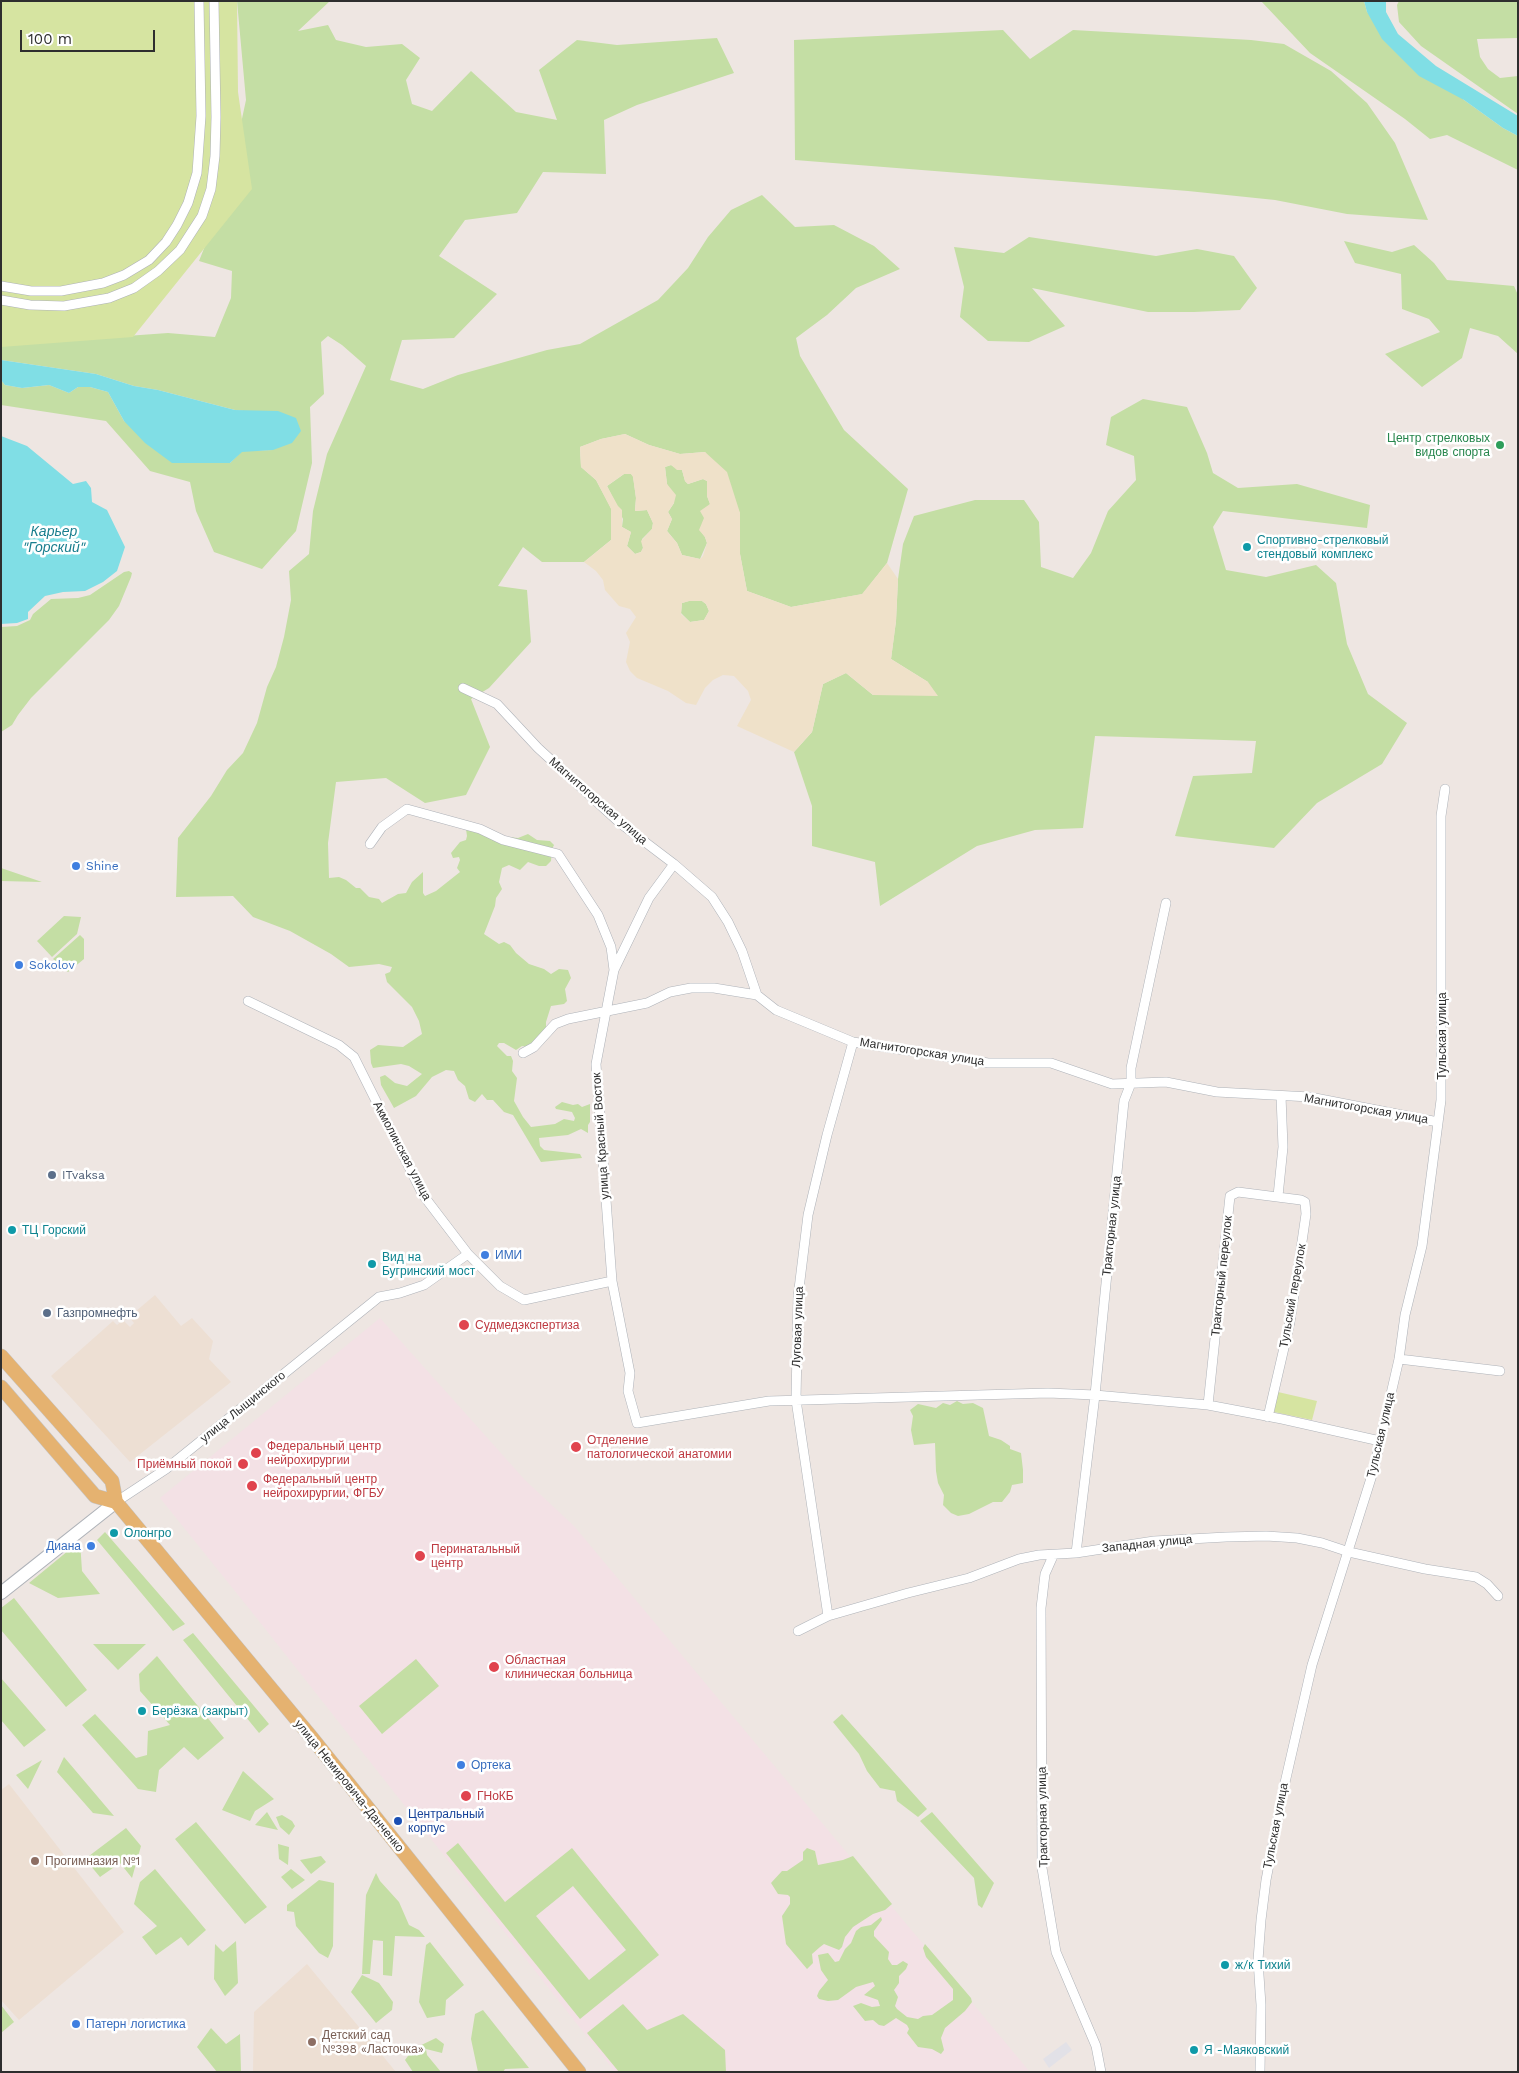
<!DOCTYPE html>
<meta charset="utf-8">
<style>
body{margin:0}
#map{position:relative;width:1519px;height:2073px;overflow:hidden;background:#eee6e2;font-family:"Work Sans",sans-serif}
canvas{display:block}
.frame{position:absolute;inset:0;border:2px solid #2e2e2e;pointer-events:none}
.scale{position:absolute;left:20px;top:30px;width:135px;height:22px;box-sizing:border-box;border:2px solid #2e2e2e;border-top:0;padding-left:6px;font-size:15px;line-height:18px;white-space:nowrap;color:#2e2e2e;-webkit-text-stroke:4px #fff;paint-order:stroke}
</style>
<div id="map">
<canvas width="1519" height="2073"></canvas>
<div class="frame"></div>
<div class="scale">100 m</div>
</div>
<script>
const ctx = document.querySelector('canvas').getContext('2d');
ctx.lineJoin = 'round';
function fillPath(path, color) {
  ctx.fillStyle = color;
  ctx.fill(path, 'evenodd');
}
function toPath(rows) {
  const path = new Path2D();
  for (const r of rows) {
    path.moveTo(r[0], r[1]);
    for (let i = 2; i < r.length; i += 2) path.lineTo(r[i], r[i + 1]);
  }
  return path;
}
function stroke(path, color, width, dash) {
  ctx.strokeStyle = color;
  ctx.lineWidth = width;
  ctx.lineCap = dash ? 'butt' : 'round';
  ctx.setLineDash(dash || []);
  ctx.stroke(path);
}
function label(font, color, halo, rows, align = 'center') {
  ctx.font = font + ' "Work Sans",sans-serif';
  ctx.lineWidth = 5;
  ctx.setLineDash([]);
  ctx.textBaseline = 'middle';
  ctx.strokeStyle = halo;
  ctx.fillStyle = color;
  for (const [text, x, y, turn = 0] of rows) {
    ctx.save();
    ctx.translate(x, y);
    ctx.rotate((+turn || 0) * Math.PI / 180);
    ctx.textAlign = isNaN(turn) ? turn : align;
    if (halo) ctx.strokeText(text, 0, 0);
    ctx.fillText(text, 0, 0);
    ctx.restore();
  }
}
fillPath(toPath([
 [1066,2042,1072,2050,1049,2068,1043,2059]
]), '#e2e1e7');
fillPath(toPath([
 [155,1295,181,1326,192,1318,213,1341,209,1359,231,1382,130,1462,51,1376,113,1321,117,1325,123,1320,130,1327,134,1323,129,1317],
 [9,1784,124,1932,19,2020,1,2000,1,1790],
 [307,1964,396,2072,253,2072,254,2012]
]), '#eddfd3');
fillPath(toPath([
 [380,1318,525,1480,574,1526,1030,2072,615,2072,255,1616,160,1498]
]), '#f3e1e5');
fillPath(toPath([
 [237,1,330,1,298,31,328,25,336,40,366,47,402,44,420,58,406,80,412,104,432,111,471,71,516,112,557,120,539,70,577,40,617,45,717,38,734,73,637,105,604,120,606,174,543,172,517,213,465,220,439,256,497,294,454,338,402,340,390,380,423,389,458,375,501,363,547,350,580,344,658,300,688,268,708,237,731,210,762,195,795,227,834,225,874,246,900,269,856,288,827,315,796,338,800,356,844,430,908,489,887,563,863,594,791,607,747,591,740,554,740,513,705,452,680,454,649,445,625,434,601,439,580,447,581,467,596,480,611,508,611,540,584,562,542,562,523,547,498,586,527,590,531,642,489,688,471,699,490,747,466,795,425,803,386,778,336,782,328,843,329,878,339,877,346,880,356,888,360,888,369,897,379,899,382,903,398,894,406,893,412,882,423,872,423,893,425,896,436,891,460,872,457,868,460,860,459,857,453,858,451,853,460,842,466,840,467,836,466,829,508,837,518,838,528,834,537,840,550,841,554,845,552,849,551,861,546,866,539,866,528,862,520,870,509,865,502,868,499,882,502,889,496,898,495,906,484,934,499,944,504,942,510,945,516,953,529,964,544,969,551,974,559,969,568,970,571,978,565,989,567,1001,564,1004,551,1006,546,1022,546,1030,528,1047,522,1046,516,1050,504,1043,499,1043,497,1046,507,1056,511,1056,513,1061,512,1071,517,1078,514,1101,523,1117,531,1127,555,1124,564,1119,574,1121,575,1118,572,1112,556,1109,555,1107,562,1102,573,1105,578,1104,582,1107,590,1104,590,1122,588,1125,588,1133,581,1129,568,1135,539,1138,540,1146,544,1150,580,1154,582,1158,541,1162,513,1115,504,1112,493,1100,487,1100,482,1094,475,1102,469,1099,465,1086,458,1080,454,1071,446,1070,432,1077,416,1096,394,1108,381,1085,380,1077,385,1075,395,1083,407,1086,422,1074,409,1066,401,1064,373,1068,371,1063,370,1050,378,1045,403,1047,422,1034,419,1021,412,1007,387,982,385,974,390,972,392,967,379,964,349,967,331,954,290,931,253,917,233,896,176,897,178,838,211,796,227,770,243,753,257,723,267,687,276,667,284,637,291,600,289,571,309,554,313,511,327,454,366,366,342,345,328,336,321,342,324,394,310,407,312,463,296,531,262,569,214,552,196,511,190,482,150,471,106,421,1,405,1,380,5,385,22,388,49,385,69,393,78,387,90,387,108,392,124,421,217,463,230,463,242,451,273,450,253,412,235,410,158,390,134,386,96,374,1,360,1,345,168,333,215,337,231,298,232,271,199,261,215,221,231,170,246,100],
 [1261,1,1364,1,1367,12,1464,100,1503,128,1518,136,1518,170,1447,135,1430,139,1405,119,1310,53],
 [1399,1,1518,1,1518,38,1477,39,1480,57,1488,69,1500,78,1518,76,1518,114,1421,46,1399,22,1397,5],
 [1003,30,1030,59,1073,30,1251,40,1284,44,1331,71,1367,103,1395,143,1428,220,1347,214,1275,200,1188,191,795,160,794,40],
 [1029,237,1156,256,1197,249,1234,256,1257,288,1240,310,1194,312,1148,312,1032,288,1065,326,1029,342,988,341,960,317,964,287,954,247,1004,253],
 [1344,241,1392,252,1414,245,1434,263,1447,280,1514,286,1518,295,1518,354,1498,336,1470,328,1462,358,1422,387,1385,354,1440,332,1429,319,1402,309,1401,274,1355,263],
 [1143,399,1187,407,1207,453,1213,473,1238,488,1297,484,1370,505,1367,528,1223,511,1213,527,1226,570,1266,577,1316,565,1336,583,1347,644,1368,694,1407,723,1382,764,1317,803,1274,848,1175,836,1193,776,1252,773,1256,741,1095,736,1083,828,1035,830,977,846,880,906,875,862,812,846,812,806,794,752,812,732,823,684,846,673,873,695,928,682,891,659,896,621,898,579,903,544,914,516,975,500,1024,500,1039,522,1041,567,1073,578,1091,553,1108,511,1136,480,1134,456,1106,445,1111,417],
 [671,465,682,470,685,481,688,484,703,479,707,481,707,496,710,504,700,530,705,537,707,543,700,559,682,555,677,543,667,531,672,519,668,512,674,503,667,484,665,467],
 [624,474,631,474,633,476,636,498,635,511,647,510,653,523,652,529,642,539,643,548,641,552,635,554,627,546,631,532,622,527,623,519,607,486],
 [129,571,132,573,131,577,119,606,109,620,31,698,18,715,12,725,1,732,1,627,17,626,30,620,33,614,51,599,78,598,90,595,124,572],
 [689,601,702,601,706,604,709,611,704,620,690,622,681,613,682,603],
 [1,868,42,882,1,881],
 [64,916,81,917,77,934,52,957,37,941],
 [80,935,84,939,84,959,68,972,53,959],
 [957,1401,963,1404,973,1403,983,1408,989,1436,1001,1440,1010,1446,1010,1449,1021,1453,1023,1470,1023,1483,1012,1485,1010,1492,1002,1502,993,1502,969,1514,958,1516,951,1513,943,1505,944,1495,938,1483,936,1471,935,1443,914,1445,911,1430,913,1416,910,1410,918,1404,936,1408,943,1403,950,1405],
 [105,1532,185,1624,173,1631,97,1540],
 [80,1541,82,1571,100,1594,58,1598,29,1583],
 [14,1598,87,1690,66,1707,1,1630,1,1608],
 [193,1633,269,1724,259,1733,183,1640],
 [93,1644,146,1644,118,1670],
 [157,1656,224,1738,198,1760,184,1747,159,1770,156,1792,138,1789,82,1725,95,1714,136,1758,147,1755,148,1731,170,1725,140,1691,139,1674],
 [416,1659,439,1686,382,1734,359,1706],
 [1,1678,46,1730,24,1747,1,1720],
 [842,1714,927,1809,918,1817,897,1801,895,1791,880,1788,867,1771,859,1754,833,1722],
 [64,1757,114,1816,93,1813,57,1772],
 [42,1760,28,1789,16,1775],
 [243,1771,274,1799,255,1811,250,1821,222,1810],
 [267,1812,278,1830,255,1825],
 [932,1812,994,1883,982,1908,978,1905,974,1878,920,1821],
 [282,1815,292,1821,295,1826,289,1835,280,1827,276,1817],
 [196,1822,267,1907,245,1924,175,1839],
 [126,1828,141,1846,132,1878,120,1863,100,1877,85,1859],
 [458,1843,505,1902,572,1848,659,1955,580,2019,446,1853],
 [573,1886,626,1950,589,1980,536,1916],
 [278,1844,289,1847,288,1865,279,1859],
 [807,1848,815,1851,818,1865,843,1860,853,1856,892,1904,885,1910,873,1914,853,1927,845,1937,842,1947,839,1950,824,1944,820,1947,812,1954,813,1963,807,1969,786,1944,782,1916,790,1904,790,1897,788,1895,778,1894,771,1883,782,1871,787,1871,803,1860,803,1852],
 [321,1856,326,1862,311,1874,300,1860],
 [155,1869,206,1930,188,1946,181,1937,156,1955,142,1937,157,1926,134,1904,140,1882],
 [291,1869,305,1880,292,1889,281,1877],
 [376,1873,380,1881,399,1902,409,1925,419,1930,425,1937,395,1936,392,1976,383,1975,383,1941,373,1940,370,1974,362,1974,366,1895],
 [319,1880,334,1883,333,1946,328,1958,319,1953,296,1926,294,1912,287,1911,287,1905],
 [881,1917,882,1920,874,1931,874,1936,889,1952,888,1959,892,1965,897,1965,903,1961,908,1964,906,1969,899,1976,899,1983,894,1990,898,1997,895,2006,897,2009,907,2017,918,2019,923,2016,932,2015,953,2000,953,1989,926,1957,923,1948,925,1944,971,1998,972,2002,965,2011,945,2028,941,2038,944,2050,941,2054,932,2049,918,2047,907,2033,909,2029,907,2025,896,2018,884,2026,879,2025,873,2020,865,2021,853,2006,861,2003,872,2007,880,2006,878,2000,864,1995,875,1986,873,1982,856,1987,838,2000,828,2001,819,1999,817,1996,819,1991,828,1980,821,1970,818,1955,828,1953,835,1962,839,1961,845,1949,851,1943,856,1931,861,1927,871,1925],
 [236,1941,238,1983,225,1996,214,1979,215,1944,223,1952],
 [430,1942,464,1985,446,2000,445,2015,427,2018,419,2002,426,1945],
 [362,1975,379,1983,393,2002,392,2010,376,2023,351,1992],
 [623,2004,647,2030,683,2014,725,2050,726,2072,619,2072,587,2033],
 [1,2005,14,2022,1,2033],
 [483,2010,529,2068,505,2069,503,2072,478,2072,471,2039,475,2014],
 [211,2028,226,2044,240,2034,241,2072,217,2072,197,2047],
 [436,2038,444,2044,442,2053,426,2049,427,2055,441,2072,413,2072,405,2060,413,2049]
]), '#c4dea4');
fillPath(toPath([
 [625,434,649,445,680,454,705,452,727,472,740,513,740,554,747,591,791,607,862,594,887,563,898,579,896,621,891,659,928,682,938,696,873,695,846,673,823,684,812,732,794,752,737,726,751,700,748,691,734,676,723,675,713,680,705,688,696,705,686,703,668,691,637,678,630,671,626,662,630,642,626,633,636,617,630,609,619,606,605,590,603,580,596,571,584,562,611,540,611,509,596,480,581,467,580,447,601,439],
 [671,465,677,470,682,470,685,481,688,484,703,479,707,481,707,496,710,504,700,511,704,518,699,530,705,537,707,543,703,556,700,559,682,555,677,543,667,531,672,519,668,512,674,503,676,495,667,484,665,467],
 [624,474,631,474,633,477,636,498,635,511,647,510,653,523,652,529,641,541,643,548,641,552,635,554,627,546,631,532,622,527,622,510,618,506,607,486],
 [689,601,702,601,706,604,709,611,704,620,690,622,681,614,682,603]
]), '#efe1c9');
fillPath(toPath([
 [1,1,237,1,238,92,252,189,133,337,1,347],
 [1278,1392,1317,1401,1312,1420,1274,1412]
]), '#d6e4a1');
fillPath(toPath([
 [1364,1,1386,1,1386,12,1398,34,1436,66,1518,116,1518,136,1503,128,1464,100,1419,76,1382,39,1367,12],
 [1,360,96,374,134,386,158,390,235,410,278,411,296,418,301,431,292,443,273,450,242,452,230,463,172,463,145,443,124,421,108,392,90,387,78,387,69,393,49,385,22,388,5,385,1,380],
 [1,436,27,446,73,484,86,481,91,488,92,502,107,510,125,547,117,571,103,582,85,591,63,592,45,596,28,612,28,619,17,623,1,624]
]), '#80dee5');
const street = toPath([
 [1,286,31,291,61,291,103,283,124,275,149,260,166,242,177,225,188,203,197,173,201,116,199,1],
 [1,300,30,305,64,306,109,298,134,288,158,271,180,250,202,216,211,189,215,156,216,117,214,1],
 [463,688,497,704,538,748,620,823,674,864,712,897,728,922,742,951,757,995,776,1010,853,1042,988,1063,1051,1063,1112,1084,1166,1082,1217,1092,1310,1097,1438,1122],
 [370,844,382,827,407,809,480,829,503,840,558,854,598,915,611,947,614,970],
 [674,864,649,898,614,970,596,1064,612,1281,630,1373,628,1391,637,1423,769,1401,1048,1393,1095,1395,1208,1405,1282,1419,1380,1441],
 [248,1001,339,1045,354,1057,423,1195,468,1254,500,1286,524,1300,612,1281],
 [523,1053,534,1047,555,1024,568,1019,647,1003,670,992,691,988,714,988,757,995],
 [1278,1196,1283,1147,1281,1096],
 [1399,1359,1500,1371],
 [1208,1405,1230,1196,1238,1192,1301,1200,1305,1202,1306,1214,1298,1269,1290,1322,1268,1417],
 [116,1502,166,1469,379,1297,400,1293,424,1285,468,1254],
 [1076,1553,1095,1395,1124,1101,1131,1083,1131,1068,1166,903],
 [1053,1556,1045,1574,1041,1608,1042,1868,1056,1952,1096,2046,1101,2072],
 [828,1616,796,1400,798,1297,808,1215,827,1135,853,1042],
 [798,1631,828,1616,908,1593,969,1578,1019,1559,1039,1555,1076,1553,1154,1541,1226,1537,1266,1536,1297,1538,1322,1543,1349,1552,1425,1569,1476,1577,1487,1584,1498,1596],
 [1260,2072,1261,2005,1258,1960,1261,1920,1266,1880,1284,1787,1312,1665,1373,1472,1399,1359,1405,1315,1422,1246,1441,1100,1441,816,1445,789]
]);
const secondary = toPath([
 [1,1593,116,1502]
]);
const primary = toPath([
 [1,1356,112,1481,116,1502,312,1738,579,2072],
 [1,1387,95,1496,116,1502]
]);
stroke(street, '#aeb2b8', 10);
stroke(secondary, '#aeb2b8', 14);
stroke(primary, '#c4c4c4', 15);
stroke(street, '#fff', 9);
stroke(secondary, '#fff', 12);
stroke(primary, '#e5b270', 14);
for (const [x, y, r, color] of [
 [1500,445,5,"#2e9e5b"],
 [1247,547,5,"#0f9aa8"],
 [76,866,5,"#3f7fe0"],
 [19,965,5,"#3f7fe0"],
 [52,1175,5,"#5c6f8a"],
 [12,1230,5,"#0f9aa8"],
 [485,1255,5,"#3f7fe0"],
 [372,1264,5,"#0f9aa8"],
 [47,1313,5,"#5c6f8a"],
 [464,1325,6,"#e0444e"],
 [576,1447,6,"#e0444e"],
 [256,1453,6,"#e0444e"],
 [243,1464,6,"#e0444e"],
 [252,1486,6,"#e0444e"],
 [114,1533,5,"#0f9aa8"],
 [91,1546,5,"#3f7fe0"],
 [420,1556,6,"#e0444e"],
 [494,1667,6,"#e0444e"],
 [142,1711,5,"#0f9aa8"],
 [461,1765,5,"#3f7fe0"],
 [466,1796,6,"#e0444e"],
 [398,1821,5,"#1a4fb4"],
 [35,1861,5,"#8d6e63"],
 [1225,1965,5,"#0f9aa8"],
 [76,2024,5,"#3f7fe0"],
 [312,2042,5,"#8d6e63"],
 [1194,2050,5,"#0f9aa8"]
]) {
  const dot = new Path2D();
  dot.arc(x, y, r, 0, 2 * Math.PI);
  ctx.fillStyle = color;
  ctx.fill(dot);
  stroke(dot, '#fff', 2);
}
label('12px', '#27864d', '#fff', [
 ["Центр стрелковых",1490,438],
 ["видов спорта",1490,452]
], 'right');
label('12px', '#0d838f', '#fff', [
 ["Спортивно-стрелковый",1257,540],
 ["стендовый комплекс",1257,554],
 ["ТЦ Горский",22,1230],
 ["Вид на",382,1257],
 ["Бугринский мост",382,1271],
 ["Олонгро",124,1533],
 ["Берёзка (закрыт)",152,1711],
 ["ж/к Тихий",1235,1965],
 ["Я -Маяковский",1204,2050]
], 'left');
label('12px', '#2e2e2e', '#fff', [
 ["Магнитогорская улица",598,801,41],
 ["Тульская улица",1442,1036,-90],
 ["Магнитогорская улица",922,1052,9],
 ["Магнитогорская улица",1366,1109,10],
 ["улица Красный Восток",601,1136,-94],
 ["Акмолинская улица",402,1151,62],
 ["Тракторная улица",1112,1226,-84],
 ["Тракторный переулок",1222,1276,-84],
 ["Тульский переулок",1293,1296,-80],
 ["Луговая улица",798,1327,-88],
 ["улица Лыщинского",243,1407,-39],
 ["Тульская улица",1381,1435,-77],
 ["Западная улица",1147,1544,-6],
 ["улица Немировича-Данченко",349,1786,51],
 ["Тракторная улица",1043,1817,-91],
 ["Тульская улица",1276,1826,-79]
]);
label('12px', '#366cbe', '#fff', [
 ["Shine",86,866],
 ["Sokolov",29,965],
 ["ИМИ",495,1255],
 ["Диана",81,1546,"right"],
 ["Ортека",471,1765],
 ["Патерн логистика",86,2024]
], 'left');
label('12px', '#4e5e75', '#fff', [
 ["ITvaksa",62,1175],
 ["Газпромнефть",57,1313]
], 'left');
label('12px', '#be3a42', '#fff', [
 ["Судмедэкспертиза",475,1325],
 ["Отделение",587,1440],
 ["патологической анатомии",587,1454],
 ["Федеральный центр",267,1446],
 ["нейрохирургии",267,1460],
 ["Приёмный покой",232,1464,"right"],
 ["Федеральный центр",263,1479],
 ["нейрохирургии, ФГБУ",263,1493],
 ["Перинатальный",431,1549],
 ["центр",431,1563],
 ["Областная",505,1660],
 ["клиническая больница",505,1674],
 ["ГНоКБ",477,1796]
], 'left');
label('12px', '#164399', '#fff', [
 ["Центральный",408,1814],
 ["корпус",408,1828]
], 'left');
label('12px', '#785e54', '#fff', [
 ["Прогимназия №1",45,1861],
 ["Детский сад",322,2035],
 ["№398 «Ласточка»",322,2049]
], 'left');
label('italic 14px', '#1a7e8e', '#fff', [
 ["Карьер",54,532],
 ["\"Горский\"",54,548]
]);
</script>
